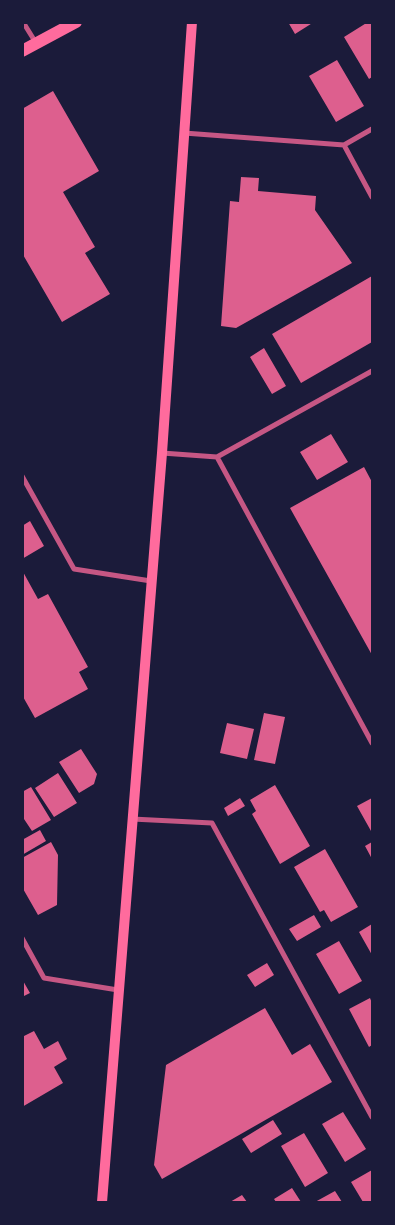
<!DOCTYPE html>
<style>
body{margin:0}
#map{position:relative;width:395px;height:1225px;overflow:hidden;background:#1b1b3a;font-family:"Noto Sans",sans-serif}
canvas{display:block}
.frame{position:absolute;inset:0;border:24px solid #1b1b3a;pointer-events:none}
</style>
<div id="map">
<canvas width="395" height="1225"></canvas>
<div class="frame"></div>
</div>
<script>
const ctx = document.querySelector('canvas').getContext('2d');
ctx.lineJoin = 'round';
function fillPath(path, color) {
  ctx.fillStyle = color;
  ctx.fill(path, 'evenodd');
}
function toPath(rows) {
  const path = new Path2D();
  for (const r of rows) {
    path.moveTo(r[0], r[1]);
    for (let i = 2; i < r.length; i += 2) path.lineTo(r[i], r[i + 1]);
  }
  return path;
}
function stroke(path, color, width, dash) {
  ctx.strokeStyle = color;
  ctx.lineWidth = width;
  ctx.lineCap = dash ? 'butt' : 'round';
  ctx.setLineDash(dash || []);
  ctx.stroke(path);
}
fillPath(toPath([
 [288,22,314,22,295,34],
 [368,22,372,22,372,77,369,79,344,37],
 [337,60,364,106,336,122,309,76],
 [53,91,99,171,63,192,95,247,85,253,110,294,62,322,22,253,22,109],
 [241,177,259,178,258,191,316,196,315,210,352,263,236,328,221,326,230,201,239,202],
 [372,276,372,342,301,383,272,334],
 [264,348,286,386,272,394,250,357],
 [331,434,348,462,317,480,300,452],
 [364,467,372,482,372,655,290,508],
 [30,521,44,546,22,559,22,526],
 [22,570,38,599,48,594,88,667,79,672,88,689,35,718,22,695],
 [264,713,285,717,275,764,254,760],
 [227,723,254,729,247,759,220,753],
 [81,749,97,774,94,784,79,793,59,762],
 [58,773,77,803,54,817,35,788],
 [275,785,310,846,280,864,252,814,256,811,250,800],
 [31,787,51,820,32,831,22,816,22,792],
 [240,798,245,806,228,816,224,808],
 [372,798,372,830,371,831,357,806],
 [40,830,46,841,22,855,22,840],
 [51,842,58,855,57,905,38,915,22,887,22,858],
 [372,842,372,859,365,846],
 [325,849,358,907,331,922,324,910,320,912,294,867],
 [314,915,321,927,297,941,289,929],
 [372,924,372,955,359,932],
 [339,941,362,981,339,994,316,954],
 [267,963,274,975,255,987,247,975],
 [22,979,30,993,22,997],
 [370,998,372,1003,372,1045,369,1047,349,1009],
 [265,1008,292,1055,310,1044,332,1082,162,1179,154,1165,166,1065],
 [34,1031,44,1049,58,1041,67,1059,54,1067,63,1083,22,1107,22,1037],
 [343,1112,366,1149,345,1162,322,1124],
 [273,1120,282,1134,251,1153,242,1139],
 [304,1133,328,1173,305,1187,281,1146],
 [372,1170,372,1202,363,1202,351,1182],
 [292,1188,301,1202,276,1202,274,1199],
 [335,1191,342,1202,315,1202],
 [242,1195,247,1202,230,1202]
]), '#dd5f8e');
stroke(toPath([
 [23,22,36,43],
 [184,133,344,145,372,129],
 [344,145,372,197],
 [162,453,217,457,372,371],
 [217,457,372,743],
 [22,476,74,569,151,581],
 [132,819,212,823,372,1117],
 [22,938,44,978,118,990]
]), '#c65784', 5);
stroke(toPath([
 [102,1202,162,453,192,22]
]), '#ff6b9d', 10);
stroke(toPath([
 [22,51,76,22]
]), '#ff6b9d', 12);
</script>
